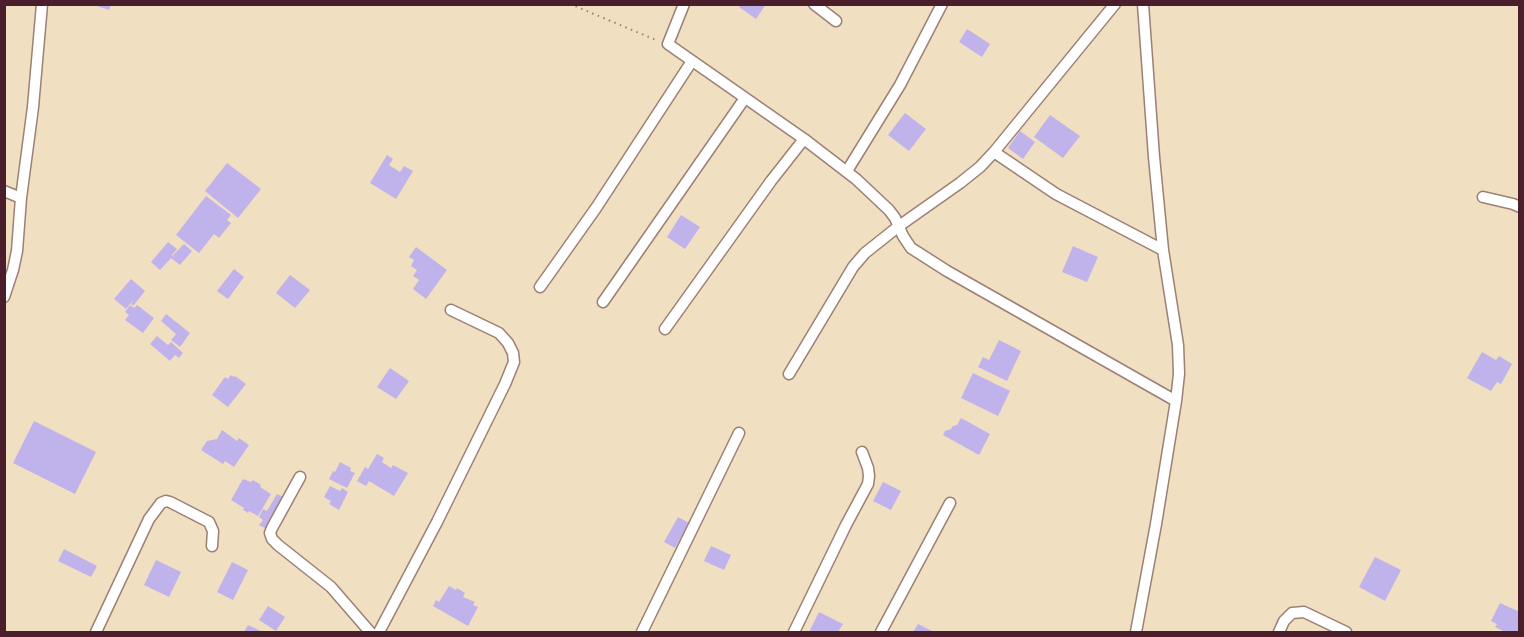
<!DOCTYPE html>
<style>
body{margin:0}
#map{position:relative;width:1524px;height:637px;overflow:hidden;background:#f0dfc1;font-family:"EB Garamond",serif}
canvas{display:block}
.frame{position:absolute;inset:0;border:6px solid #4a1f2b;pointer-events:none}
</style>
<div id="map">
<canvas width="1524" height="637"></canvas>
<div class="frame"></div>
</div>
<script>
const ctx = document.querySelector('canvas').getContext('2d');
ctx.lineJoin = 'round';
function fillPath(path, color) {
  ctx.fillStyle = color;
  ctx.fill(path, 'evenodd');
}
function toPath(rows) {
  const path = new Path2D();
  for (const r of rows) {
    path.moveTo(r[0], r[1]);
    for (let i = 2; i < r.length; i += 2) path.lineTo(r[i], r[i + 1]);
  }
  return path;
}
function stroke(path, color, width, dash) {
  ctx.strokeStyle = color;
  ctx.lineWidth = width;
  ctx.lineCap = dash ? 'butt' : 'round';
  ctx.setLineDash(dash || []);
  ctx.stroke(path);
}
fillPath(toPath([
 [741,4,766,4,756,19,739,7],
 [94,5,111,5,109,10],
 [967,29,990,44,982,57,959,42],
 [905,113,926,129,909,151,888,135],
 [1050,115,1080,136,1063,158,1034,137],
 [1020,131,1035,142,1023,159,1008,148],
 [387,155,393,159,389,165,400,172,404,166,413,171,396,199,370,183],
 [227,163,261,189,238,218,205,191],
 [206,196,231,215,227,220,231,223,219,238,214,234,199,253,176,235],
 [681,215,700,227,685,249,667,237],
 [168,242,177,249,172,255,175,258,173,255,184,244,192,251,180,265,171,258,160,270,151,262],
 [1073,246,1098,257,1087,282,1062,272],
 [416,247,447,270,426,299,413,289,419,280,413,276,417,270,411,266,414,260,409,257],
 [234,269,244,277,228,299,217,291],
 [290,275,310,290,295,308,276,293],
 [131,279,145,291,133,306,131,304,133,300,126,309,114,299],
 [130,305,134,308,137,305,154,318,143,333,125,320,129,315,125,312],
 [166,314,190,333,180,347,171,340,176,334,161,321],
 [157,336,168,345,171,342,183,353,179,358,175,355,170,361,150,344],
 [999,340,1021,351,1007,381,978,367,983,357,989,360],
 [1482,352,1496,360,1499,356,1512,364,1501,384,1497,382,1491,391,1467,378],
 [390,368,409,381,396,399,377,387],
 [973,373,1010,391,998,416,961,398],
 [231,375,234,377,235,376,246,384,228,407,212,395,225,377,228,379],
 [961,418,990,434,979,455,943,435,945,431,951,429,953,426,957,425],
 [34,421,96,452,75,494,13,463],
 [222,430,237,441,239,438,249,445,234,467,225,461,223,464,201,450,207,441,217,439],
 [377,454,384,458,382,462,391,468,393,465,408,473,394,496,369,481,366,486,357,481,365,467,368,469],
 [340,462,351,468,350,471,355,473,347,488,329,479,333,471,335,472],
 [243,479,251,482,253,480,261,485,260,487,271,494,258,516,249,511,248,513,243,510,244,508,231,500],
 [883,482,901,491,891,510,873,501],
 [330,486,340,491,342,488,348,492,339,510,329,504,331,501,324,497],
 [277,494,285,498,268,530,259,525,263,520,259,517,263,509,267,511],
 [678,517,689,523,675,548,664,542],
 [711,546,731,555,724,570,704,561],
 [64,549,97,566,91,577,58,561],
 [1375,557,1401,570,1385,601,1359,587],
 [156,560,181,572,169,597,144,585],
 [232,562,248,570,233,600,217,592],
 [449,586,456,590,457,588,465,593,463,597,475,602,473,605,478,607,468,626,433,606,436,600,439,602],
 [1500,603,1520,612,1520,632,1505,632,1495,627,1497,624,1491,621],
 [268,606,285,617,276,631,259,620],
 [819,612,843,624,838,632,809,632],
 [918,624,934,632,913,632],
 [248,625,263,632,244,632]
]), '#c0b3eb');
const minor = toPath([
 [684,4,668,44,804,139,856,179,889,210,895,218,903,236,911,248,947,271,1176,401],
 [814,4,836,21],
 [994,152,1115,4],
 [847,171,900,85,942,4],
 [4,191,21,198],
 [1483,197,1513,204,1520,207],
 [540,287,596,208,692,61],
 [4,297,13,270,17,251,21,198,33,107,42,4],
 [603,302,745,98],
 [665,329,771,181,804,139],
 [789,374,853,267,865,253,899,226,960,183,980,167,994,152,1056,194,1163,250],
 [300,477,272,528,270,533,272,539,278,545,331,587,370,632],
 [96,632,149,519,161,503,166,501,170,502,209,522,213,531,212,546],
 [379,632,437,522,505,384,514,362,513,353,508,343,499,333,451,310],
 [642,632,739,433],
 [794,632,846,525,868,484,869,476,868,468,862,452],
 [881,632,950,503],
 [1136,632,1156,524,1176,401,1179,374,1178,345,1163,250,1154,157,1143,4],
 [1279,632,1284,621,1292,613,1304,612,1346,632]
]);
stroke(minor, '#9d7f76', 13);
stroke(toPath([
 [570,4,656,40]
]), '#9d7f76', 2, [1.5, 4.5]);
stroke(minor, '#fff', 10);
</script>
